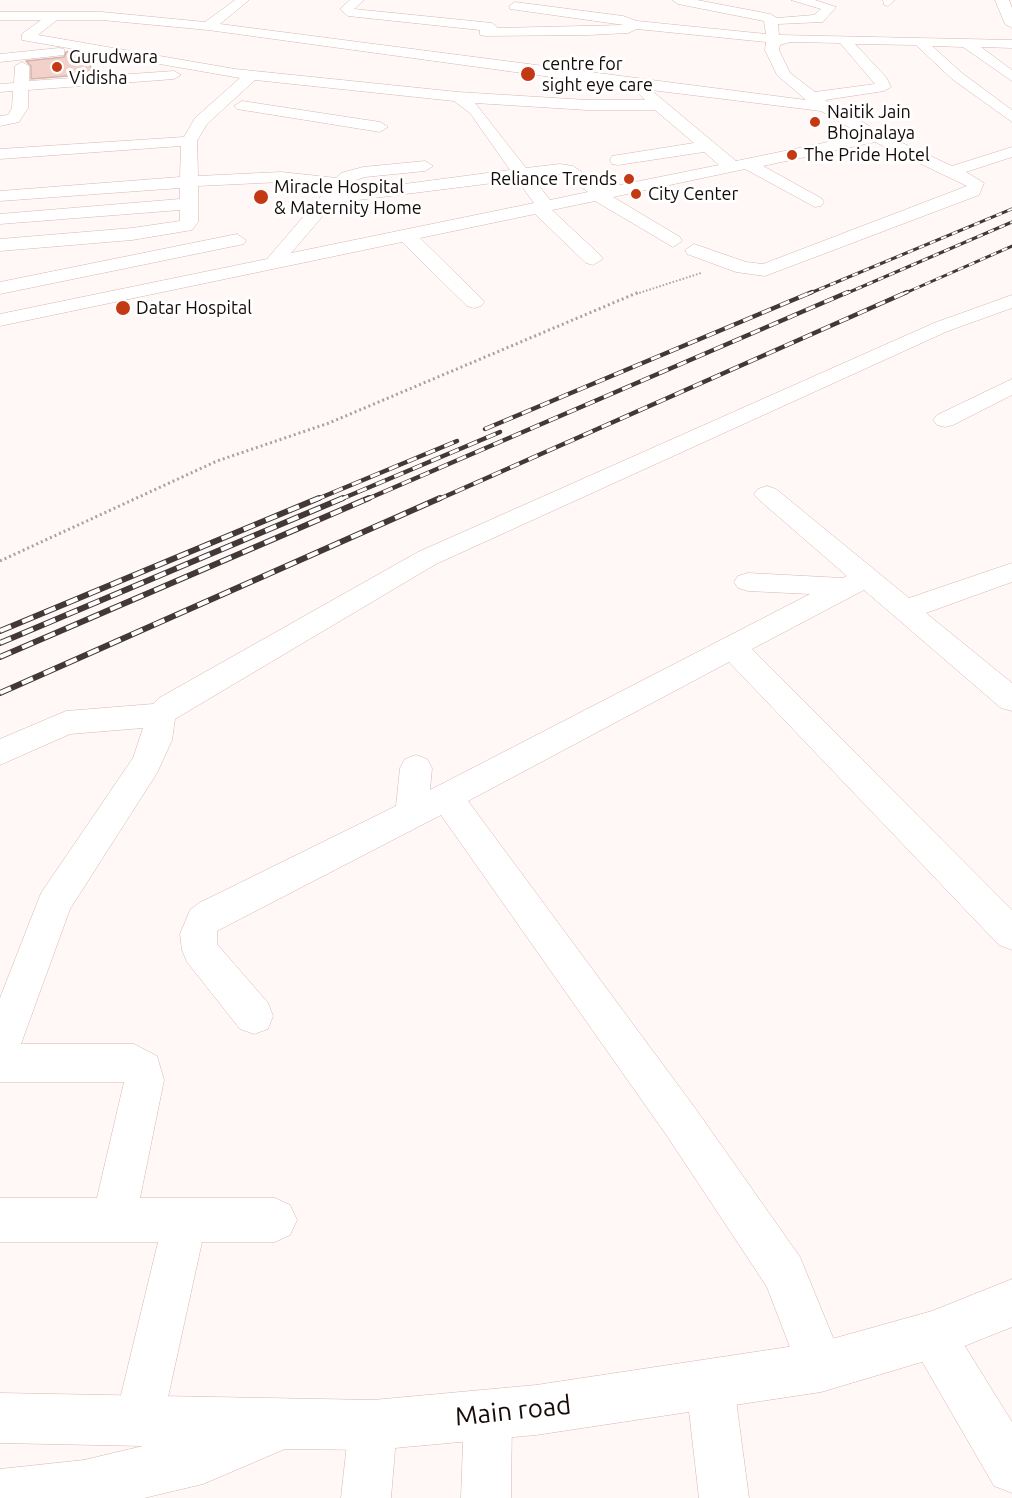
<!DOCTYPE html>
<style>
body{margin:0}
canvas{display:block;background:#fff8f6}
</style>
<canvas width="1012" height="1498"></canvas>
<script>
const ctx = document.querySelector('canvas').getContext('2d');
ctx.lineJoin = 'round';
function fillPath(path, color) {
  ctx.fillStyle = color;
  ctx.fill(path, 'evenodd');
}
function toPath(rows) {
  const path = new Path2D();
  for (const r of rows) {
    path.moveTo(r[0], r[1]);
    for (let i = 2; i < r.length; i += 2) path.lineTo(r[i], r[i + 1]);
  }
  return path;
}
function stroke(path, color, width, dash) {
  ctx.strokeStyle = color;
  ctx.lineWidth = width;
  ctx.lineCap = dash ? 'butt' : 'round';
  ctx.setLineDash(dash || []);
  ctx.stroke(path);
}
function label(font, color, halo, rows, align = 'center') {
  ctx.font = font + ' Ubuntu,sans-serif';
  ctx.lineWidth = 6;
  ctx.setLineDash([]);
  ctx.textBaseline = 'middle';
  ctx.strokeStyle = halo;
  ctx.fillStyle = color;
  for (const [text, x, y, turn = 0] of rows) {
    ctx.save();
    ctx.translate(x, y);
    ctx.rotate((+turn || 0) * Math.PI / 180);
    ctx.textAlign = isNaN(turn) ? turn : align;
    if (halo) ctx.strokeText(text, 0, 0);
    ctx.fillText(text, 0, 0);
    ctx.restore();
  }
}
const building = toPath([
 [74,51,90,54,91,74,31,79,31,66,26,61,64,57,66,52,74,51]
]);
fillPath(building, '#f1d1c9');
stroke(building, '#d4b5ad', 1.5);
const minor = toPath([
 [235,0,249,0,220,24,806,100,777,75,765,50,766,42,637,29,628,33,588,35,485,36,480,35,480,30,348,16,340,9,350,0,364,0,354,9,492,23,498,28,624,25,510,9,509,6,515,2,623,16,637,21,766,34,764,21,678,4,672,0,697,0,770,14,777,18,814,15,821,9,791,0,815,0,836,7,823,22,778,24,779,35,1012,40,1012,48,981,47,1012,70,1012,81,963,47,932,46,962,73,1012,110,1012,122,952,79,916,45,855,44,886,77,891,87,884,91,825,100,883,134,952,166,1012,147,1012,157,966,172,984,183,979,195,765,276,736,272,687,254,685,250,694,244,746,262,763,264,967,186,875,142,763,166,821,198,824,202,821,206,815,207,745,169,613,197,680,237,682,241,673,247,595,201,552,210,600,255,603,259,593,265,586,263,535,214,420,238,481,298,484,302,481,306,474,308,467,306,402,242,0,326,0,314,267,259,328,188,281,182,198,186,198,222,192,230,132,240,0,251,0,239,132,228,180,221,180,210,0,224,0,214,180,199,180,188,0,201,0,191,180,177,181,146,0,159,0,149,184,137,195,118,240,78,22,40,22,34,41,20,0,20,0,12,102,12,205,22,235,0],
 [57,20,102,20,208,30,639,89,637,92,645,100,587,100,458,92,235,69,38,35,57,20],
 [791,42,840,43,875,84,815,92,790,73,779,50,780,45,791,42],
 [255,80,454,101,470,113,510,170,344,192,353,181,365,177,425,171,433,166,425,161,363,167,341,173,337,178,281,172,198,176,197,141,207,124,255,80],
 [651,90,821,111,862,135,736,161,651,90],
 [475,103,587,110,655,110,694,143,618,155,612,156,610,160,612,164,618,165,704,152,719,165,605,188,573,166,560,164,526,168,475,103],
 [560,174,562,174,588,192,550,200,533,178,560,174],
 [517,180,534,203,291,253,334,203,517,180],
 [883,0,895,0,888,6,884,5,883,0],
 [59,48,64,49,64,55,0,62,0,54,59,48],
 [22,62,29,66,29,81,174,71,181,75,174,79,28,90,28,108,19,122,0,126,0,116,8,115,12,108,13,91,0,92,0,84,14,83,15,66,22,62],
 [242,101,380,122,388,127,380,132,237,109,234,106,242,101],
 [237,234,246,240,244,244,0,294,0,282,237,234],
 [1012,295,1012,308,948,331,436,564,175,719,172,740,157,773,70,909,21,1044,134,1044,157,1056,164,1080,140,1198,275,1198,290,1205,297,1220,290,1235,275,1242,202,1242,163,1420,156,1437,139,1444,122,1437,115,1420,158,1242,0,1242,0,1198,97,1198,124,1082,0,1082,0,998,41,893,133,758,143,728,70,734,0,765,0,739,66,711,153,704,159,698,418,552,934,323,1012,295],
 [1012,379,1012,395,953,425,945,427,937,425,933,420,937,415,1012,379],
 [767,486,776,489,909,598,1012,563,1012,582,926,613,1012,683,1012,711,1001,708,864,590,752,649,1012,910,1012,950,999,945,729,662,468,801,695,1108,800,1257,845,1367,838,1384,821,1391,804,1384,767,1287,667,1136,441,815,217,931,217,944,268,1003,273,1016,268,1029,254,1034,240,1029,187,962,182,950,180,934,190,910,199,903,396,806,400,768,405,759,416,755,427,759,432,768,430,790,810,594,748,591,738,588,734,582,738,576,748,573,843,578,847,576,758,499,754,494,758,489,767,486],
 [932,1312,948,1319,1012,1422,1012,1493,994,1486,916,1351,909,1335,916,1319,932,1312],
 [710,1361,727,1368,734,1385,749,1498,699,1498,686,1385,693,1368,710,1361],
 [488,1391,505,1398,512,1415,511,1498,461,1498,464,1415,471,1398,488,1391],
 [373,1401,390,1408,397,1425,391,1498,341,1498,349,1425,356,1408,373,1401]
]);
const major = toPath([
 [995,0,1009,0,1012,8,1012,28,1005,24,995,0],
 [1012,1279,1012,1327,932,1359,821,1392,536,1435,373,1450,285,1449,203,1484,144,1498,0,1498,0,1469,84,1460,143,1446,0,1443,0,1393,373,1400,536,1385,821,1342,932,1311,1012,1279]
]);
stroke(minor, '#d7b7af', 1);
stroke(major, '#d7b7af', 1);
stroke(toPath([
 [636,294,701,273]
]), '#aaa2a0', 2, [1.5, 2]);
stroke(toPath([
 [0,561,217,461,329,423,639,292]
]), '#aaa2a0', 3, [2, 3]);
fillPath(minor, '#fff');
fillPath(major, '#fff');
const railFar2 = toPath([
 [808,294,1012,209],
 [845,294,1012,222],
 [903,294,1012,246]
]);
const railFar1 = toPath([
 [485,429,812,292],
 [315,500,457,441],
 [339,500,500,432],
 [365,500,848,292],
 [437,500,907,292]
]);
const rail = toPath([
 [0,631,319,498],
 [0,643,343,498],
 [0,657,369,498],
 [0,693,440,498]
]);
stroke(railFar2, '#423936', 3);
stroke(railFar1, '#423936', 4.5);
stroke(rail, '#423936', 6);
stroke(railFar2, '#fff', 2, [6]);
stroke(railFar1, '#fff', 3, [10]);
stroke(rail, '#fff', 4, [12]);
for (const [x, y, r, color] of [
 [57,67,6,"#c33914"],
 [528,74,8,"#c33914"],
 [815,122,6,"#c33914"],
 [792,155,6,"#c33914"],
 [629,179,6,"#c33914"],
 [636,194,6,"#c33914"],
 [261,197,8,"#c33914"],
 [123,308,8,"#c33914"]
]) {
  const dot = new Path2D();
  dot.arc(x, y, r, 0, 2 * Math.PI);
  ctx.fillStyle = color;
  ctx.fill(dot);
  stroke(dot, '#fff', 2);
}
label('18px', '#150b08', '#fff', [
 ["Gurudwara",69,57],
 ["Vidisha",69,78],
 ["centre for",542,64],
 ["sight eye care",542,85],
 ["Naitik Jain",827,112],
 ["Bhojnalaya",827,133],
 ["The Pride Hotel",804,155],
 ["Reliance Trends",617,179,"right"],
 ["Miracle Hospital",274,187],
 ["& Maternity Home",274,208],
 ["City Center",648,194],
 ["Datar Hospital",136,308]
], 'left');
label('26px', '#150b08', '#fff', [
 ["Main road",513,1411,-6]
]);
</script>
